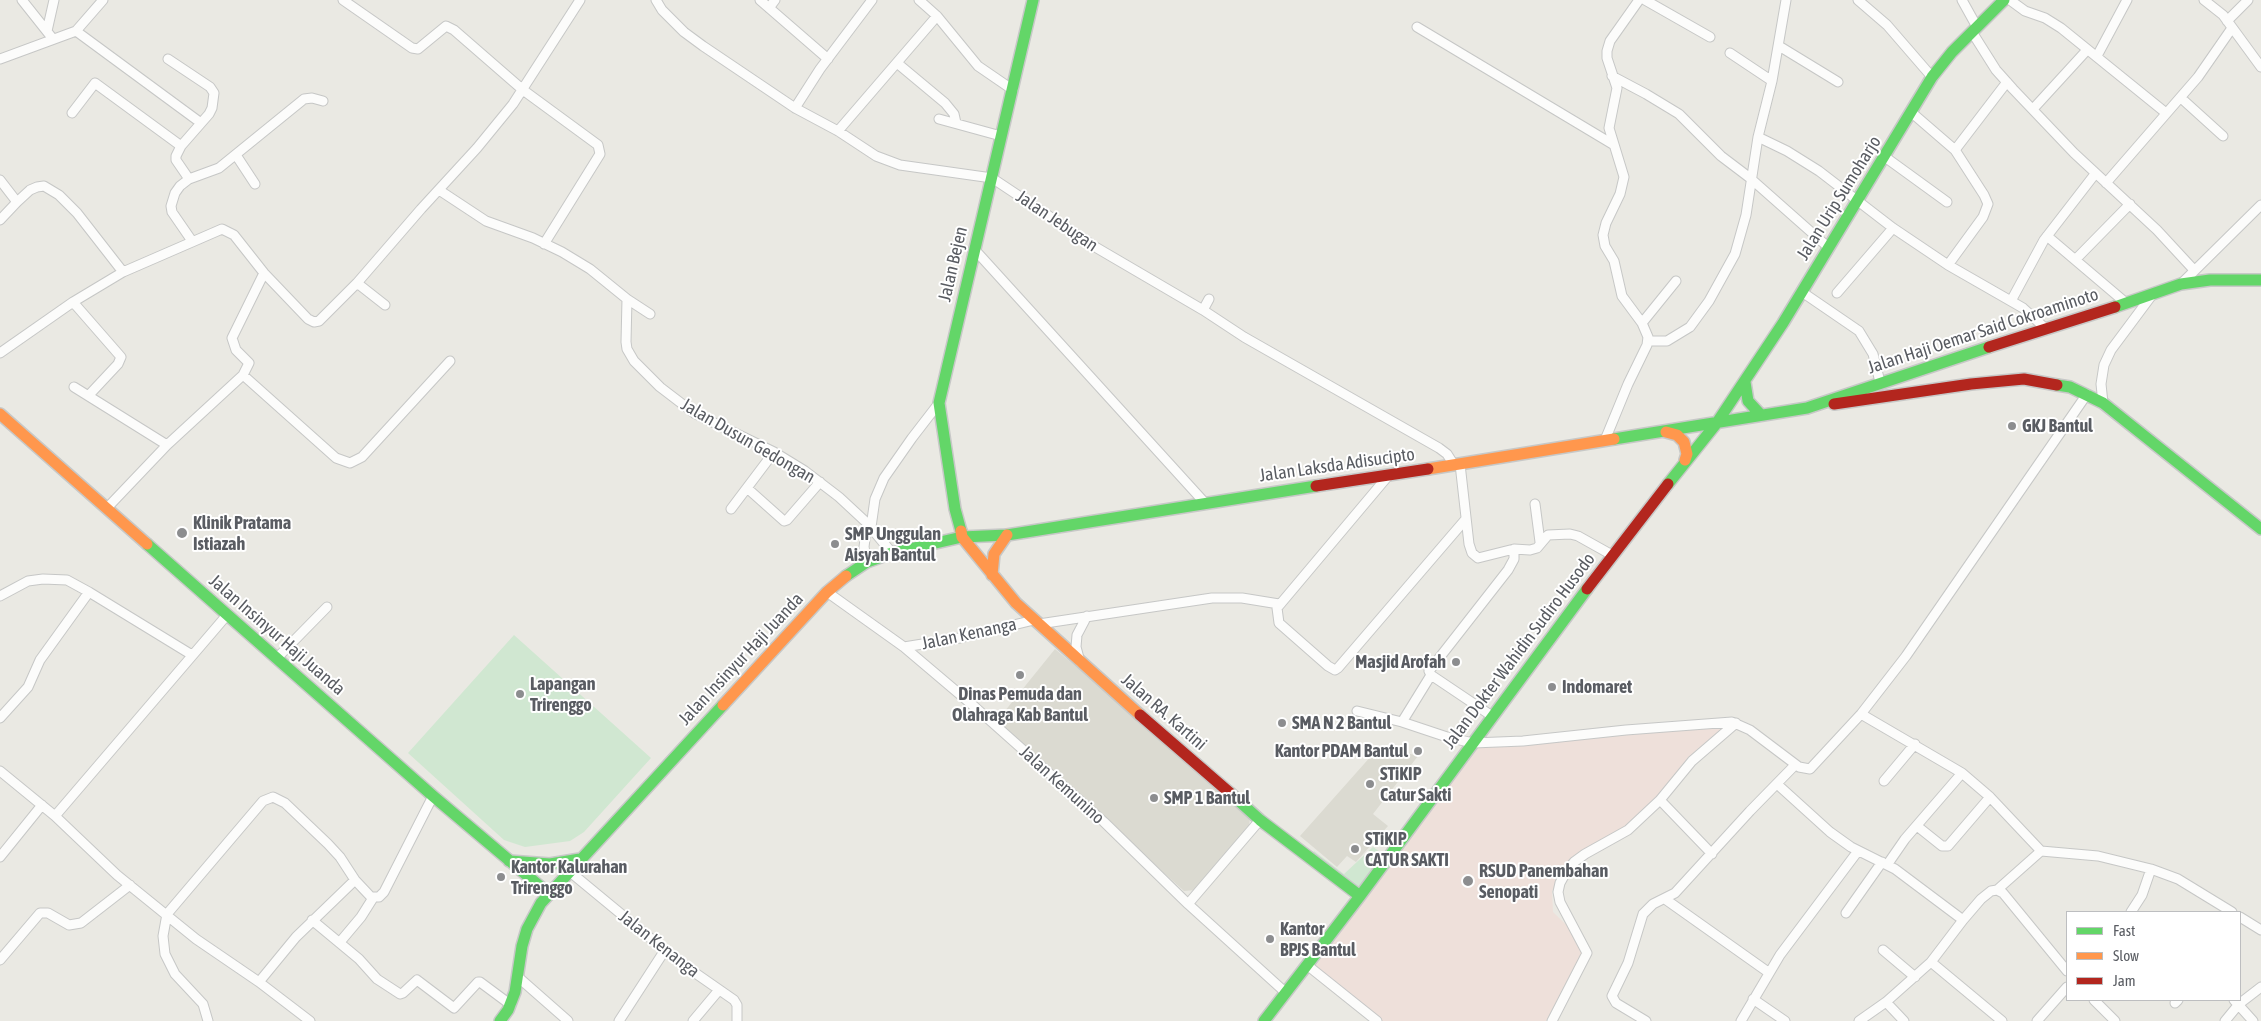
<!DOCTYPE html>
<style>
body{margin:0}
#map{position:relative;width:2261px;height:1021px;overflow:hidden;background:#eae9e3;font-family:"Asap Condensed",sans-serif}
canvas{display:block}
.legend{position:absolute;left:2066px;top:911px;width:175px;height:90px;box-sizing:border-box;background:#fff;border:1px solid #bdbec0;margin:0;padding:6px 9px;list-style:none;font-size:15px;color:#595c62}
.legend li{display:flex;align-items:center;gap:10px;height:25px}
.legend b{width:25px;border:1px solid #bdbec0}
</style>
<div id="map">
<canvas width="2261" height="1021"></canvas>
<ul class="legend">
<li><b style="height:6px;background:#63d668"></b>Fast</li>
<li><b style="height:6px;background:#ff974d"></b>Slow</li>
<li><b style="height:6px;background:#b3261e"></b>Jam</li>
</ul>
</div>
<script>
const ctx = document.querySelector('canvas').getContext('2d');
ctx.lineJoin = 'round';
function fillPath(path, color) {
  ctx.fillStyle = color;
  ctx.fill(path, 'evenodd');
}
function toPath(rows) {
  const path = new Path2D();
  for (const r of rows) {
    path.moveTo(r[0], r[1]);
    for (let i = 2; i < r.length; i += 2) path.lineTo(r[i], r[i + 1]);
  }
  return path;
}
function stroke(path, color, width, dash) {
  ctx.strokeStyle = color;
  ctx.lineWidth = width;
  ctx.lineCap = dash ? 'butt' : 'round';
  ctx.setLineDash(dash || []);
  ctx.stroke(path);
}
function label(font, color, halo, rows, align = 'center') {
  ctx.font = font + ' "Asap Condensed",sans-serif';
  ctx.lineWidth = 4;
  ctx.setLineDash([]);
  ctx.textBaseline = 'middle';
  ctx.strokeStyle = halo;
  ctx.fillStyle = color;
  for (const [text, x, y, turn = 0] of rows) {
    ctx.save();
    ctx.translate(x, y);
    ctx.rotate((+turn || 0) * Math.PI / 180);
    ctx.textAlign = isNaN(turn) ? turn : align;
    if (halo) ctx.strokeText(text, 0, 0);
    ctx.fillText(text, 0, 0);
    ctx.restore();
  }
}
fillPath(toPath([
 [1055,649,1124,706,1250,817,1249,828,1195,890,1184,891,996,722],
 [1380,746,1418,756,1373,814,1388,826,1356,862,1347,856,1337,867,1300,836]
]), '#dbdad1');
fillPath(toPath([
 [1732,724,1637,821,1564,871,1552,891,1553,912,1588,946,1546,1021,1376,1021,1314,968,1478,745]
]), '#eee0da');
fillPath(toPath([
 [514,635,651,758,584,832,570,841,525,847,504,840,408,753],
 [1373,847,1389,858,1359,897,1307,860,1314,851,1344,874]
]), '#d0e7d1');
const street = toPath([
 [22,0,53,39],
 [343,0,412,48,418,49,446,26,454,30,523,90,598,145,600,154,544,244],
 [656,0,662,10,684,32,703,46,795,108,838,131,876,156,900,165,992,178,1097,248,1203,310,1244,337,1439,448,1447,454,1454,465],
 [760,0,828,59],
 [919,0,937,16,978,66,1013,90],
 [1645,0,1710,37],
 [1858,0,1887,25,1932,77],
 [1962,0,1977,27],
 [2010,0,2025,11,2045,18,2061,28,2166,113],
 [2204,0,2223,15,2261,67],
 [769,8,775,0],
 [2227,21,2248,0],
 [1417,27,1614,145],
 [47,31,54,0],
 [76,31,201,123],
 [1972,32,1996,70,2013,89,2074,153,2157,230,2194,270],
 [1779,46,1838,82],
 [1730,53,1772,81],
 [2097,56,2127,0],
 [0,59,76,31,103,0],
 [168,59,210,87,214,93,212,108,209,114,181,146],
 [897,63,945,103,954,114,956,123],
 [1612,76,1646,94,1679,114,1721,156,1750,178,1828,247],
 [2181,98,2223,136],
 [795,108,820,69,872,0],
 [2033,109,2087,50],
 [1911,112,1955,150,1984,195,1988,204,1983,217,1948,265],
 [72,113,95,83,181,146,176,156,176,160,189,179],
 [939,119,1001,136],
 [838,131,937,16],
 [1758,137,1787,151,1819,171,1893,228,1948,265,2023,308,2046,329],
 [1955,150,2007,82],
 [236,155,255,184],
 [1885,157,1947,202],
 [0,180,17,202,30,190,37,187,44,186,59,195,77,213,123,272],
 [2106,183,2198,77,2232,28],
 [439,190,486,221,533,238,562,252,590,269,627,299,626,342,627,349,634,361,660,387,694,413,774,452,805,471,839,497,867,523,892,553],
 [0,220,17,202],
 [2047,236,2126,303],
 [192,241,172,212,171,206,175,193,180,186,189,179,219,168,304,99,312,98,323,101],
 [975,250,1205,503],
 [2076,259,2130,204],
 [357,283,385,305],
 [2181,284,2261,205],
 [1802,292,1859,331,1873,354,1880,382],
 [1837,293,1893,228],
 [627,299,650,314],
 [2011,301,2044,240,2095,174],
 [73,302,121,357,118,364,89,395],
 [1203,310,1209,299],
 [1642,323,1676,281],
 [1648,341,1667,341,1690,327,1709,301,1735,254,1746,215,1758,137,1772,81,1786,0],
 [0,353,73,302,123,272,222,229,234,235,264,273,308,319,314,322,319,321,357,283,421,209,477,148,513,104,580,0],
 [243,375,336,458,350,463,362,457,450,361],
 [74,387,167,445],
 [2103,403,2101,384,2104,365,2111,350,2152,295],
 [1605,440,1628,384,1647,345,1648,337,1642,323,1622,296,1614,261,1605,246,1603,235,1606,223,1620,194,1624,177,1609,128,1617,88,1607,58,1607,51,1610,41,1639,0],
 [1460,464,1469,544,1472,553,1478,558,1514,549,1530,550,1537,548,1548,535,1570,534,1578,536,1612,555],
 [1388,476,1277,608,1279,623,1328,666,1335,670,1338,668,1465,520],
 [747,488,784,521,787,520,820,482],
 [1535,504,1540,542],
 [107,508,167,445,243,375,249,363,236,350,232,338,264,273],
 [731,509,774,452],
 [867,523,864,547,867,562],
 [871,527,875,499,884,478,912,438,939,403],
 [827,592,904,647,976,708,1104,822,1188,904,1285,992],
 [0,596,28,581,43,579,67,580,89,592],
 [1039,624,1212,598,1242,598,1279,604],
 [904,647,960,638,1034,620],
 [277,658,327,607],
 [1080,662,1076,647,1077,635,1087,616],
 [1357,711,1402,722,1447,737,1473,743,1523,741,1626,730,1732,722,1750,730,1799,767,1810,769,1861,714,1906,656,2087,394],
 [1861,714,1962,773,1990,797,2041,851,2098,856,2151,869,2178,879,2232,912],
 [1492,716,1431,675,1429,671,1508,570,1514,559,1514,549],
 [0,718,28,687,40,660,89,592,192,655],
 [1402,722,1431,675],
 [0,771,55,816,117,875,196,939,259,982],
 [1884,781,1915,744],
 [1777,784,1830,832,1851,847,1895,869,1963,920,1931,962,1886,1002,1859,1021],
 [1660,800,1712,854],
 [55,816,227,615],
 [1917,826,1942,846,1948,846,1990,797],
 [0,857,42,805],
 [1887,865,1905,839,1962,773],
 [569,871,678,961,734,1000,737,1005,737,1021],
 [1997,890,2041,851],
 [1665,899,1768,972],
 [1188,904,1260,820],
 [2131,912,2142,895,2151,869],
 [1846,913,1882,862],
 [2240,917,2261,930],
 [312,920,359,959,377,979,400,994,403,993,417,980,454,1008,478,982,480,982,511,1005],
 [1963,920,1981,899,1991,891,1997,890,2003,893,2067,971],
 [340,942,361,917,373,898],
 [1883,950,1915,977],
 [0,960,40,913,48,913,69,925,81,923,130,885],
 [1931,962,2002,1021],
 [1307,965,1377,1021],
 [518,977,568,1021],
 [1753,999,1785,1021],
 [2094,1000,2115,1021],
 [2234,1000,2253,1021],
 [1886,1002,1904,1021],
 [2175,1003,2178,1000],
 [208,1021,203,1004,175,974,165,954,163,936,167,914,263,801,273,797,285,803,328,844,340,857,355,880],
 [310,1021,259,982,296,937,355,880,371,897,379,897,384,892,433,796],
 [619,1021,665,950],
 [693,1021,719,990],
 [1552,1021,1587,953,1560,902,1558,892,1560,883,1566,872,1574,862,1585,854,1628,830,1660,800,1692,761,1736,723],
 [1646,1021,1616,1003,1612,996,1628,963,1643,914,1653,904,1675,893,1750,811,1795,765],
 [1741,1021,1780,955,1858,851],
 [2037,1021,2067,987],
 [2225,1021,2239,1004,2261,987]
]);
const fast = toPath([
 [2115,307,2181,284,2210,280,2261,280],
 [1745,382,1748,401,1761,415],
 [2057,385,2070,387,2103,403,2261,529],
 [1614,439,1807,408,1989,347],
 [1668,484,1716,424,1783,323,1932,77,1952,52,2004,0],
 [961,531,955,509,939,403,1033,0],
 [147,544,433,796,549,894],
 [846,576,867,562,892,553,962,537,1007,535,1316,486],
 [1230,793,1260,820,1360,896],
 [509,861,550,864,580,859],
 [500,1021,508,1010,515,992,522,946,527,929,541,903,723,705],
 [1264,1021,1360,896,1587,589]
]);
const slow = toPath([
 [0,414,147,544],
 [1666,432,1677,435,1684,442,1687,454,1685,460],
 [1428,469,1614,439],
 [961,531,962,537,1016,603,1140,715],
 [992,575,994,554,1007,535],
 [723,705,827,592,846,576]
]);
const jam = toPath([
 [1989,347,2115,307],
 [1834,404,1971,384,2024,379,2057,385],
 [1316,486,1428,469],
 [1587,589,1668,484],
 [1140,715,1230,793]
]);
stroke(street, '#c6c7c6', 11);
stroke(fast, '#c7c8c7', 14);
stroke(slow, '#c7c8c7', 14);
stroke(jam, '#c7c8c7', 14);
stroke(street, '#fcfcfb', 9);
stroke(fast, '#63d668', 11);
stroke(slow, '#ff974d', 11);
stroke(jam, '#b3261e', 11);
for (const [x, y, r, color] of [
 [2012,426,5,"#8c8d8f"],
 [182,533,6,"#8c8d8f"],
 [835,544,5,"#8c8d8f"],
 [1456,662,5,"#8c8d8f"],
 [1020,675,5,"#8c8d8f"],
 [1552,687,5,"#8c8d8f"],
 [520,694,5,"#8c8d8f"],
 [1282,723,5,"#8c8d8f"],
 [1418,751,5,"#8c8d8f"],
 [1370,784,5,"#8c8d8f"],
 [1154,798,5,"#8c8d8f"],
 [1355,849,5,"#8c8d8f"],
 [501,877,5,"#8c8d8f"],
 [1468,881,6,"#8c8d8f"],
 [1270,939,5,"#8c8d8f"]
]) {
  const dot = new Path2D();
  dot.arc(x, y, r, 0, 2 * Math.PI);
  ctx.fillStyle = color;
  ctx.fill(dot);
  stroke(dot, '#fff', 2);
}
label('18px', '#595c62', '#fff', [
 ["Jalan Urip Sumoharjo",1839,198,-58],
 ["Jalan Jebugan",1057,221,34],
 ["Jalan Bejen",953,264,-77],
 ["Jalan Haji Oemar Said Cokroaminoto",1983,331,-18],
 ["Jalan Dusun Gedongan",748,441,30],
 ["Jalan Laksda Adisucipto",1337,465,-8],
 ["Jalan Kenanga",969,634,-12],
 ["Jalan Insinyur Haji Juanda",277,635,41],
 ["Jalan Dokter Wahidin Sudiro Husodo",1519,651,-53],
 ["Jalan Insinyur Haji Juanda",741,659,-47],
 ["Jalan RA. Kartini",1164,712,41],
 ["Jalan Kemunino",1062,785,42],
 ["Jalan Kenanga",659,944,38]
]);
label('bold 18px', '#595c62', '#fff', [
 ["GKJ Bantul",2022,426],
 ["Klinik Pratama",193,523],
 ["Istiazah",193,544],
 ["SMP Unggulan",845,534],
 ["Aisyah Bantul",845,555],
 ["Masjid Arofah",1446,662,"right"],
 ["Lapangan",530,684],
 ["Trirenggo",530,705],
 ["Indomaret",1562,687],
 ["Dinas Pemuda dan",1020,694,"center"],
 ["Olahraga Kab Bantul",1020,715,"center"],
 ["SMA N 2 Bantul",1292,723],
 ["Kantor PDAM Bantul",1408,751,"right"],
 ["STiKIP",1380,774],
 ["Catur Sakti",1380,795],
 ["SMP 1 Bantul",1164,798],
 ["STiKIP",1365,839],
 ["CATUR SAKTI",1365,860],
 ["Kantor Kalurahan",511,867],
 ["Trirenggo",511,888],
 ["RSUD Panembahan",1479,871],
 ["Senopati",1479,892],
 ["Kantor",1280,929],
 ["BPJS Bantul",1280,950]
], 'left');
</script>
